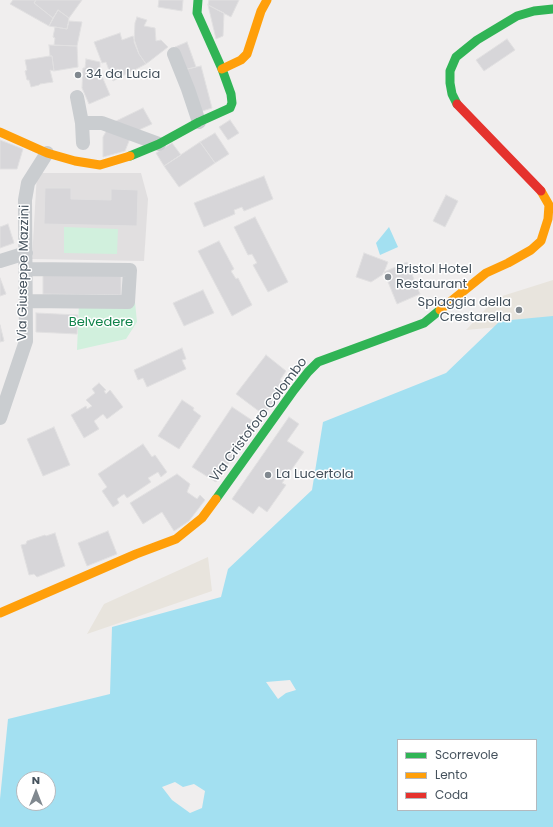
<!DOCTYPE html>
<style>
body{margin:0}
#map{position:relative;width:553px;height:827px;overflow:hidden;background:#f0eeee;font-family:Poppins,sans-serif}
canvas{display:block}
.legend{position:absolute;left:397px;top:739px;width:140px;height:72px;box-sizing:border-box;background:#fff;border:1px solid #b4b9be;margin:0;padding:5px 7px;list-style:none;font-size:12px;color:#44515c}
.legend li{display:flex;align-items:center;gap:8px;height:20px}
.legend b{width:20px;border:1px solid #b4b9be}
.north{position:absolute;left:16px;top:771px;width:40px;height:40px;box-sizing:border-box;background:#fff;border:1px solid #b4b9be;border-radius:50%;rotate:0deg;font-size:11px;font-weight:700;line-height:16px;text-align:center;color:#44515c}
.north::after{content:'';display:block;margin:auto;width:14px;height:18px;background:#80888f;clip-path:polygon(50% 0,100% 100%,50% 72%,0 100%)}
</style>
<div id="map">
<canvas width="553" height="827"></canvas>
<ul class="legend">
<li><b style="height:5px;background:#30b455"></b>Scorrevole</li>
<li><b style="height:5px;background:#ff9f0a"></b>Lento</li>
<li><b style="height:5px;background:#e5322d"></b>Coda</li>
</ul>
<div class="north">N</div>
</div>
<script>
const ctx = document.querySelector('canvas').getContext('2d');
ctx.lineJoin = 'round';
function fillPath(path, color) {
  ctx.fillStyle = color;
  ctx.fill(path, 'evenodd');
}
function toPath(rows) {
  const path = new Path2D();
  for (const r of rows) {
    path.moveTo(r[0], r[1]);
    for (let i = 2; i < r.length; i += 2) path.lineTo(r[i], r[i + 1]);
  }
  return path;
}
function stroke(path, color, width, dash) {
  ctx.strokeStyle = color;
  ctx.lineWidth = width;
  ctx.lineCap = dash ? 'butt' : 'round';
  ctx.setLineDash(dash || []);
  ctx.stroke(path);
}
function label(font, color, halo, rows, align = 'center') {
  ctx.font = font + ' Poppins,sans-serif';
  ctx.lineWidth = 3;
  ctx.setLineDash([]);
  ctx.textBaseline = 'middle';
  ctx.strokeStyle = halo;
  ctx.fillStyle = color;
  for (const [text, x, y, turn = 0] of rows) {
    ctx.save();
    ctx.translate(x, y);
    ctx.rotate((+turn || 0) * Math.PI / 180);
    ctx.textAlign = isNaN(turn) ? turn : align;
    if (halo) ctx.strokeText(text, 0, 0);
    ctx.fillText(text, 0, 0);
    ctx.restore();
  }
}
fillPath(toPath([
 [37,173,141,173,148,199,144,261,32,259]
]), '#e1dfe0');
fillPath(toPath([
 [64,227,118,229,117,254,64,253],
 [79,302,135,302,137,322,126,339,77,350]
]), '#d1f0dd');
fillPath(toPath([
 [553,280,553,322,466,330,496,298],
 [208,557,212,591,87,634,104,604]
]), '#e8e4dd');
fillPath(toPath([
 [389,227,398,247,380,255,376,243],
 [553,316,553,827,0,827,0,799,8,719,110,694,112,627,221,597,228,569,312,490,323,422,446,373,500,321],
 [290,680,296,690,286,693,278,699,266,682],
 [398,740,536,740,536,810,398,810],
 [24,779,48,779,48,803,24,803],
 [175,782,183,787,194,784,205,791,202,808,190,813,172,800,162,787]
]), '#a3e0f1');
const building = toPath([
 [13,0,36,0,34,3,53,18,49,26,10,4,13,0],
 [36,0,82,0,69,18,58,10,53,18,34,3,36,0],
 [159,0,183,0,182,11,158,7,159,0],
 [209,0,239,0,231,17,208,5,209,0],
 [208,5,224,13,223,36,216,39,208,5],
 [58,10,69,18,67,29,49,26,58,10],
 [137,17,147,20,144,26,155,28,156,41,161,40,168,47,146,64,139,54,134,42,135,23,137,17],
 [69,21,82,22,77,46,54,45,55,38,53,37,55,27,67,29,69,21],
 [120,33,122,40,133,36,139,54,146,64,113,81,106,62,102,63,94,42,120,33],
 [507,39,515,50,484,71,476,60,507,39],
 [187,42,196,67,183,70,175,47,187,42],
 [49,45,77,46,78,67,54,71,52,56,50,56,49,45],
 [50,56,52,56,54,71,50,70,53,82,40,84,39,85,31,87,29,80,27,80,25,71,27,70,25,60,50,56],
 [86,59,100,62,100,74,101,74,110,95,89,104,82,88,83,68,85,68,86,59],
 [201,66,212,108,199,112,183,70,201,66],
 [143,108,152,124,132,133,112,123,143,108],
 [230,120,239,133,228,140,219,127,230,120],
 [108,128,131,136,125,151,103,157,103,137,108,128],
 [215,133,229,154,215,163,200,142,215,133],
 [0,140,23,149,17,169,0,169,0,140],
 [200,142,215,163,179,187,164,166,200,142],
 [172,143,181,155,164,166,156,153,172,143],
 [264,176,273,199,244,211,242,207,234,210,235,214,204,227,194,203,264,176],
 [45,188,71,188,71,199,111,200,111,189,138,190,137,226,44,224,45,188],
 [446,195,458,201,445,227,433,221,446,195],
 [255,217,288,282,268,292,253,265,257,263,252,254,248,255,234,227,255,217],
 [8,224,14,243,0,248,0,227,8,224],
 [219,241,234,269,231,271,236,279,238,278,252,305,232,316,198,251,219,241],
 [364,253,388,262,384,272,407,262,420,294,397,304,384,272,382,275,371,282,356,277,364,253],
 [43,275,121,276,121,295,43,294,43,275],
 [0,278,6,294,0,296,0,278],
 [203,290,214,313,184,326,173,303,203,290],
 [36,313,78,315,77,334,36,332,36,313],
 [0,325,4,341,0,342,0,325],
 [182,348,186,359,182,360,186,369,147,387,143,378,138,380,134,370,182,348],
 [266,355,286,371,280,380,283,382,277,390,281,392,264,415,236,394,266,355],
 [99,383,106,390,104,391,106,394,110,390,123,407,107,419,103,414,94,421,99,429,84,438,71,415,86,406,87,409,92,406,86,400,95,393,92,389,99,383],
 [182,400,194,408,193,410,201,416,179,449,158,436,182,400],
 [232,407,256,423,216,482,192,467,232,407],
 [289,417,299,424,287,441,304,452,282,483,286,485,267,512,259,506,253,514,232,499,289,417],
 [54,427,70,465,43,476,27,439,54,427],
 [143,444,152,457,155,455,167,472,161,477,158,472,148,478,151,482,127,498,124,494,117,499,119,503,113,507,102,491,107,487,98,474,143,444],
 [177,474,190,484,187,492,197,499,200,495,205,500,189,521,174,531,162,512,143,524,130,503,177,474],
 [108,531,117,554,87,566,78,543,108,531],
 [55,533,65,566,37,577,34,574,29,575,21,545,26,544,27,541,45,535,46,536,55,533]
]);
fillPath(building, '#d7d6d9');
stroke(building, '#e1e0e1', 1);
stroke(toPath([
 [174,54,188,89,199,122],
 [77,97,82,123,83,143],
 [82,123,102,123,159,144],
 [0,261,26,253],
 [26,269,130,270,128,302,26,301],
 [0,418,26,341,25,200,28,183,47,153]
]), '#cacdd0', 14);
stroke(toPath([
 [457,104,452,94,450,83,450,71,456,57,477,40,517,16,534,11,553,9],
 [130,156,159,144,199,122,230,108,232,103,231,94,222,69,197,13,198,0],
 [216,499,294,390,308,372,318,362,424,323,440,310]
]), '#30b455', 9);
stroke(toPath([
 [222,69,241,60,247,54,261,11,267,0],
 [0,132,47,153,75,161,100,165,130,156],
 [440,310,486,273,508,263,531,250,541,241,548,219,549,205,541,191],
 [0,613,136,554,176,539,202,518,216,499]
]), '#ff9f0a', 9);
stroke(toPath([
 [457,104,541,191]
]), '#e5322d', 9);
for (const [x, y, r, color] of [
 [78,75,4,"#80888f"],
 [388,277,4,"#80888f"],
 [519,310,4,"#80888f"],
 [268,475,4,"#80888f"]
]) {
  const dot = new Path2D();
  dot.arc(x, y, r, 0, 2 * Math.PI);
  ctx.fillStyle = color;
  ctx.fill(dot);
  stroke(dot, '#fff', 1.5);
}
label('13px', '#44515c', '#fff', [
 ["34 da Lucia",86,75],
 ["Bristol Hotel",396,270],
 ["Restaurant",396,285],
 ["Spiaggia della",511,303,"right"],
 ["Crestarella",511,318,"right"],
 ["La Lucertola",276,475]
], 'left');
label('13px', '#44515c', '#fff', [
 ["Via Giuseppe Mazzini",24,273,-89],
 ["Via Cristoforo Colombo",259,420,-53]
]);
label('13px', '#10834a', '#fff', [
 ["Belvedere",101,323]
]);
</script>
